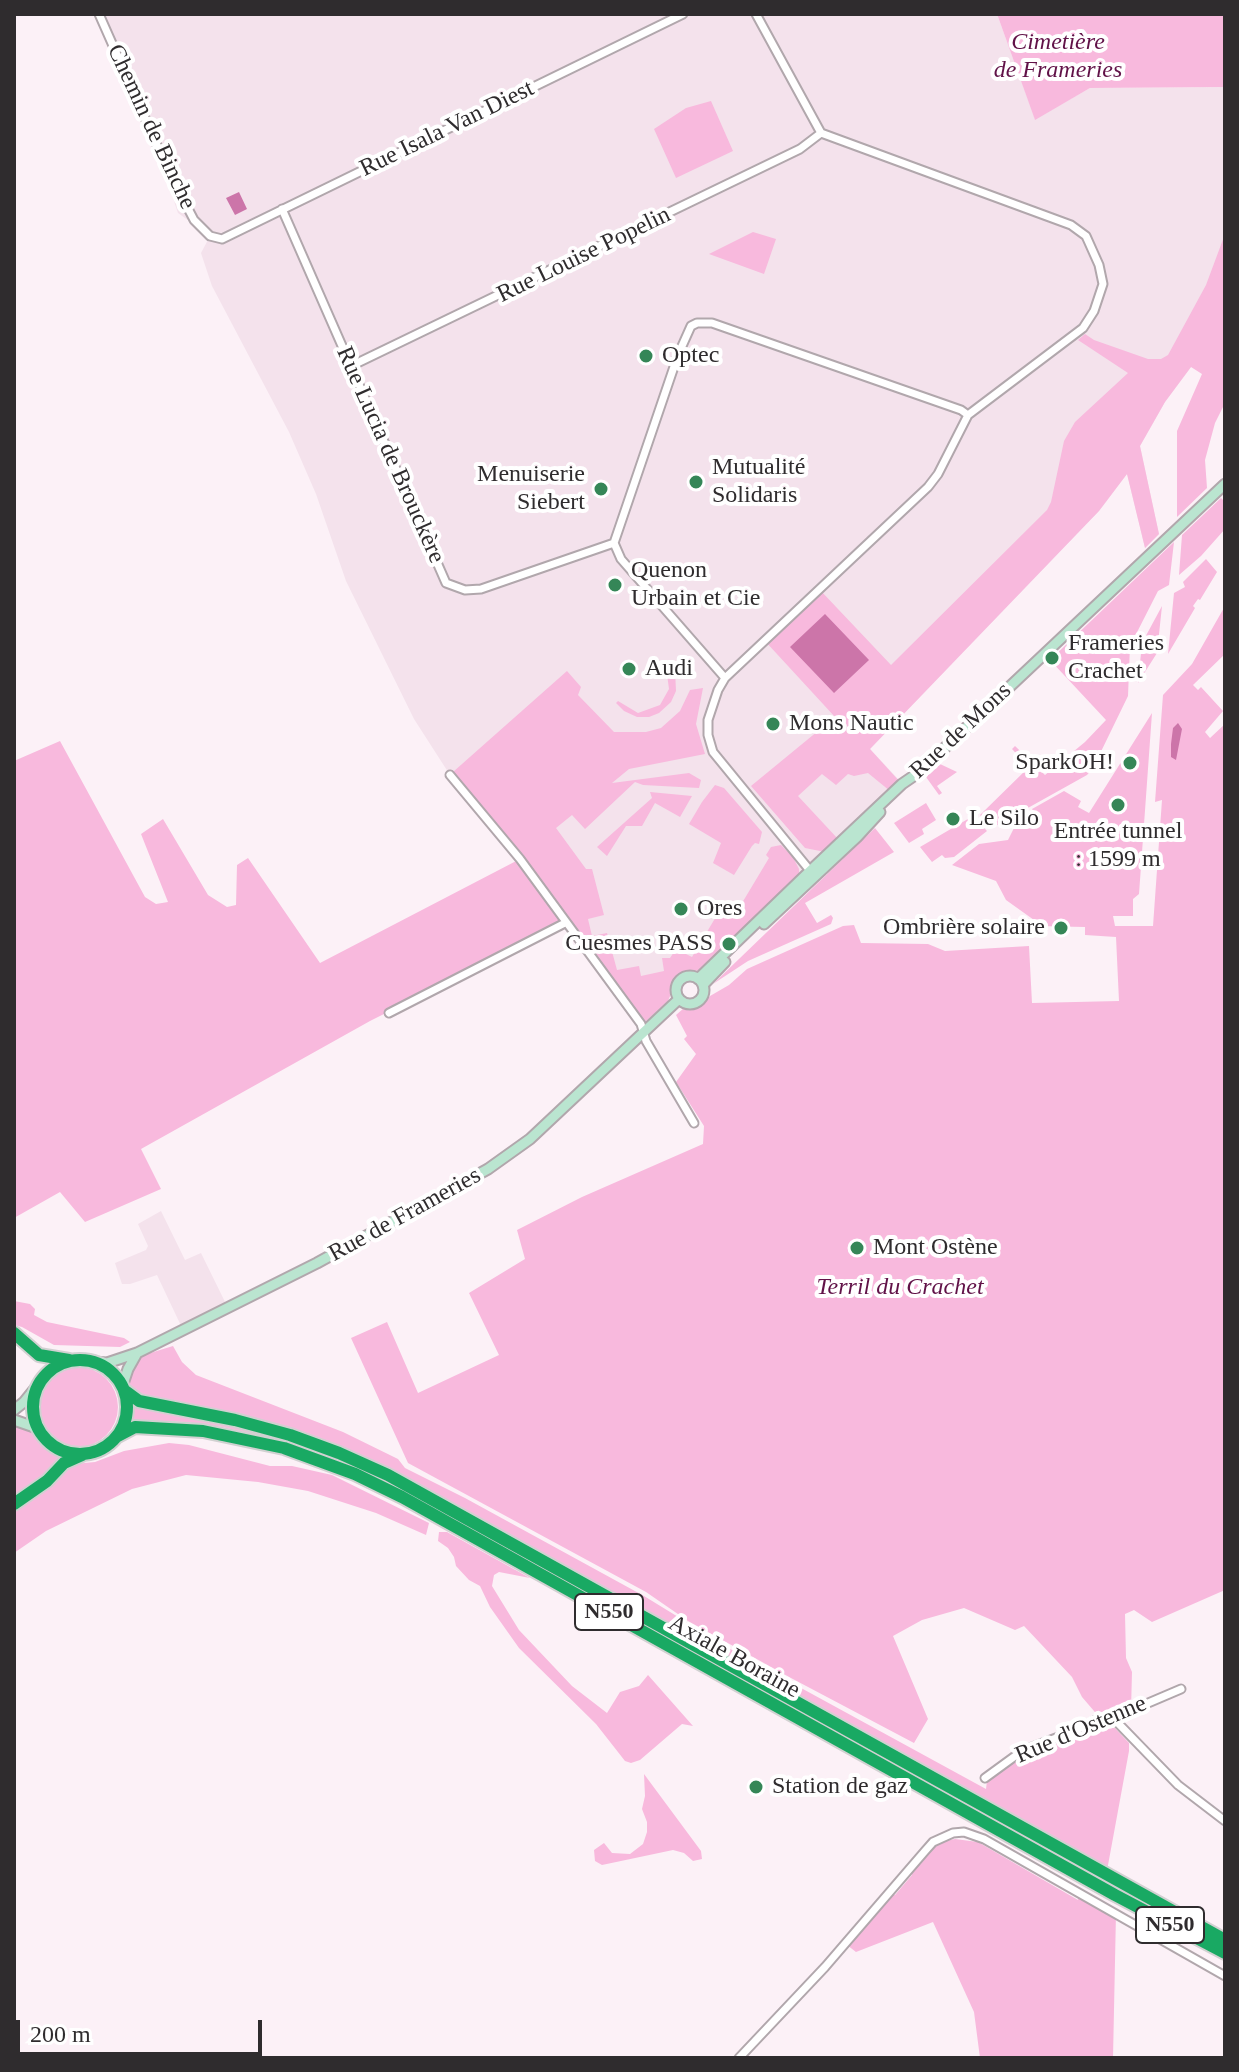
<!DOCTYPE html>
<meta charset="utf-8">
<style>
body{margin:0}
#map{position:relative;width:1239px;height:2072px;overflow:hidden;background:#fcf1f7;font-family:Georgia,serif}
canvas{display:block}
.frame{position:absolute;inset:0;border:16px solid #2f2c2e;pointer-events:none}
.scale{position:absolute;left:16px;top:2020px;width:246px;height:36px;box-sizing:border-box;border:4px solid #2f2c2e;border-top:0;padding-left:10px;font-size:24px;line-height:28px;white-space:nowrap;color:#2f2c2e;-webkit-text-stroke:6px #fff;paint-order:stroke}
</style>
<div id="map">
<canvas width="1239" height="2072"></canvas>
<div class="frame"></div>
<div class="scale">200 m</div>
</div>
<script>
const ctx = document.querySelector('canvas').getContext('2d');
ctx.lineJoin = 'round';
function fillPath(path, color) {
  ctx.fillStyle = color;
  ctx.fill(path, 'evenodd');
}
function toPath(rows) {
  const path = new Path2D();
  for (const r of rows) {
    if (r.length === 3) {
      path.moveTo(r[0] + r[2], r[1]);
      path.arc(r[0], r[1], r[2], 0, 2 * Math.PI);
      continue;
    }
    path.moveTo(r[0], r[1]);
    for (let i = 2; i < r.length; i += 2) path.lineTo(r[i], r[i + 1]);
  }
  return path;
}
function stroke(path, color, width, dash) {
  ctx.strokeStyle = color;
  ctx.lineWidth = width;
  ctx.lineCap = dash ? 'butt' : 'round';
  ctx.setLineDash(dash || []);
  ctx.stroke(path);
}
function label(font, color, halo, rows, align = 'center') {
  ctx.font = font + ' Georgia,serif';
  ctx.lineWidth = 8;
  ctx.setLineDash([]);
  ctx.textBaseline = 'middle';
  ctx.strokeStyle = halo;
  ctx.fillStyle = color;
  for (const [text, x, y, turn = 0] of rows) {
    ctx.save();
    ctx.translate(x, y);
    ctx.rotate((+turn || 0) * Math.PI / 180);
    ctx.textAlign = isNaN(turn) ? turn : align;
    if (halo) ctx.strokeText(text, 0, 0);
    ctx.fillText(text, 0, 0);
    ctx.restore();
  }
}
fillPath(toPath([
 [99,14,997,14,1035,119,1090,88,1225,87,1225,249,1191,367,1165,402,1140,446,1159,534,1145,548,1127,474,1099,511,870,749,900,781,748,926,742,928,723,949,698,970,678,976,668,1001,648,1020,643,1021,450,775,414,719,346,581,316,494,289,432,212,286,201,253,210,236,178,213,170,189,173,181],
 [161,1211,185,1260,201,1253,228,1308,183,1330,157,1275,130,1284,122,1284,115,1263,146,1250,148,1246,138,1224]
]), '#f4e2ec');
fillPath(toPath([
 [997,14,1225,14,1225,87,1090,88,1035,120],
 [711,101,733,151,676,178,654,129,686,108],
 [753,232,776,239,764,274,709,254],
 [1225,234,1225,403,1215,423,1205,460,1207,488,1177,517,1177,431,1202,374,1191,367,1165,402,1140,446,1159,534,1145,548,1127,474,1099,511,870,749,900,782,890,791,868,773,854,776,848,774,836,785,822,774,798,796,838,839,825,852,805,848,751,786,835,717,765,641,820,590,891,665,1047,510,1051,502,1064,441,1075,422,1128,373,1078,340,1085,334,1094,340,1148,359,1161,359,1168,355,1206,285],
 [1221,498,1225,502,1225,529,1201,556,1179,575,1182,535],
 [1174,542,1169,585,1158,591,1130,646,1128,696,1093,768,1087,775,992,828,980,815,1029,767,1012,749,1015,746,1045,775,1085,742,1106,720,1050,660],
 [1206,559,1217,572,1200,600,1198,599,1193,606,1195,608,1168,654,1174,593,1185,587,1183,582],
 [1162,606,1157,653,1138,683,1142,643],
 [1225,606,1225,654,1193,685,1198,690,1201,687,1223,711,1205,732,1210,738,1225,724,1225,1590,1152,1622,1134,1610,1125,1614,1126,1658,1132,1672,1131,1710,1100,1718,1082,1697,1072,1677,1024,1626,1015,1630,964,1608,922,1620,893,1636,928,1719,914,1743,791,1678,688,1621,646,1592,408,1463,351,1338,387,1322,418,1393,499,1355,469,1293,525,1259,517,1230,582,1197,703,1144,704,1126,676,1082,696,1054,684,1039,687,1036,676,1015,684,1008,703,1005,710,996,729,985,747,969,843,926,854,925,861,943,928,944,945,951,1029,946,1032,1003,1119,1001,1116,937,1085,935,1085,927,1036,926,1034,920,1006,900,996,881,952,865,979,844,1008,840,1016,824,1036,815,1032,809,1064,791,1081,801,1078,807,1089,813,1152,713,1139,894,1133,899,1133,916,1113,916,1115,926,1153,926,1162,800,1155,802,1163,695,1192,664],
 [675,670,676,691,671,702,659,713,649,717,637,717,624,711,616,703,618,701,638,713,660,705,669,689,667,674],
 [567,671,581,687,578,695,614,732,646,732,661,728,680,711,690,690,703,688,696,724,705,754,629,769,612,783,689,773,701,780,699,788,643,785,635,782,585,829,572,815,556,828,586,869,592,869,604,915,588,919,592,936,607,933,617,970,639,966,641,976,664,971,662,958,670,958,676,949,692,957,720,910,733,918,769,858,766,855,771,847,781,845,793,857,799,869,799,876,702,969,678,976,668,1001,646,1021,643,1021,522,857,453,772],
 [60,741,145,897,156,904,168,902,141,834,163,819,208,895,227,907,236,905,237,865,248,858,320,963,520,859,565,923,370,1021,141,1149,161,1189,85,1222,60,1192,14,1218,14,761],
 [940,764,957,772,937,786,942,793,939,795,926,777],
 [715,785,724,788,762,832,759,844,755,843,752,846,734,875,713,863,721,843,689,824,702,802],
 [650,792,692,796,680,817,655,803,642,826,626,826,607,856,597,847,652,798],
 [926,803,936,820,922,829,924,834,909,843,894,823],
 [973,816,987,831,954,857,945,858,942,855,932,862,920,847],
 [875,828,894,852,805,903,817,923,831,915,833,918,831,924,748,961,713,984],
 [14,1301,30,1304,35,1309,34,1315,47,1322,124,1338,130,1342,120,1347,54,1345,22,1327,14,1325],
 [173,1346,182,1362,196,1375,343,1432,398,1459,405,1468,465,1498,644,1596,737,1653,986,1789,987,1781,1012,1758,1090,1727,1115,1728,1129,1743,1129,1751,1106,1876,390,1470,315,1437,267,1422,141,1396,136,1392,130,1385,129,1377,135,1361,147,1354],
 [78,1407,40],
 [134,1405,140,1408,211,1420,306,1446,222,1427,185,1422,144,1421,131,1424],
 [14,1423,30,1429,44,1445,64,1456,48,1474,14,1497],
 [169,1443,189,1445,270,1466,292,1466,332,1475,429,1523,426,1535,376,1513,308,1491,258,1482,186,1475,132,1489,46,1531,14,1553,14,1511,56,1482,66,1469,73,1464,95,1462,124,1451],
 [439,1532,447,1532,530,1578,499,1572,494,1575,492,1586,519,1630,572,1686,607,1713,620,1692,639,1686,648,1675,693,1726,682,1724,640,1760,631,1763,625,1761,596,1724,519,1648,490,1607,480,1586,469,1580,456,1566,454,1557,448,1548,438,1541],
 [644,1774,701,1851,702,1859,693,1861,684,1853,673,1850,602,1865,595,1861,594,1850,604,1843,612,1853,630,1854,643,1844,647,1832,647,1822,642,1809,645,1796],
 [955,1839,978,1842,1078,1900,1077,1891,1116,1913,1113,2058,980,2058,974,2012,933,1922,856,1952,847,1945,890,1895,895,1895,912,1875,912,1869,936,1843]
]), '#f8b9dd');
fillPath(toPath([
 [239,192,247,209,235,215,226,198],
 [825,614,869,660,834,693,790,647],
 [1178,723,1182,729,1176,760,1171,757,1171,744,1173,728]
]), '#cc75a9');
const street = toPath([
 [99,14,168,170,194,220,210,236,222,239,683,14],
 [756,14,821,133],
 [282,209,446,583,465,590,481,589,614,543],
 [351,366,800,149,821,133,1071,225,1086,236,1099,265,1103,284,1094,311,1083,328,968,415,938,474,928,487,725,678,718,690,708,720,708,735,713,752,812,873],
 [725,678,621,559,614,543,678,355,691,326,697,323,712,323,961,410,968,415],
 [450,775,520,859,641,1024,646,1041,694,1123],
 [389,1013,565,923],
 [1113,1718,1178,1785,1225,1821],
 [985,1778,1022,1751,1077,1730,1100,1718,1113,1718,1181,1689],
 [739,2058,825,1967,925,1851,933,1842,953,1833,964,1832,984,1839,1225,1976]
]);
const secondary = toPath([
 [764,924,857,837,880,812],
 [690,990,14],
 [698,979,810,871,902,784,918,773,1225,484],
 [703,985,725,962],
 [94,1362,107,1363,137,1353,317,1263,488,1169,530,1139,679,999],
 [122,1387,128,1369,137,1353],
 [14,1410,24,1402,37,1386],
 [14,1420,37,1428]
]);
const highway = toPath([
 [14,1333,39,1355,69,1360],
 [80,1407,47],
 [124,1390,139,1401,235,1420,290,1435,339,1453,388,1475,1225,1940],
 [116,1437,135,1427,203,1431,284,1448,355,1474,402,1497,1115,1895,1225,1953],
 [14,1504,47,1481,64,1463,82,1455]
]);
stroke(street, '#b1a7ac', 11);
stroke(secondary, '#b1a7ac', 13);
stroke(highway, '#d1d1d1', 16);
stroke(street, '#fff', 7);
stroke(secondary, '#bae5d0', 9);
stroke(highway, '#19a963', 12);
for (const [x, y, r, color] of [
 [646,356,8,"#358657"],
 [696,482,8,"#358657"],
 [601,489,8,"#358657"],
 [615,585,8,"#358657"],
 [1052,658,8,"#358657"],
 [629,669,8,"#358657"],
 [773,724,8,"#358657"],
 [1130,763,8,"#358657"],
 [1118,805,8,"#358657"],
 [953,819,8,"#358657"],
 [681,909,8,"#358657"],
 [1061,928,8,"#358657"],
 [729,944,8,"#358657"],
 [857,1248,8,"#358657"],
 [756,1787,8,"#358657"]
]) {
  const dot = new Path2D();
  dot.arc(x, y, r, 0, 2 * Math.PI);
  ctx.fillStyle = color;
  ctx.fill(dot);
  stroke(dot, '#fff', 3);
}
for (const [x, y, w] of [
 [609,1612,68],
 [1170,1925,68]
]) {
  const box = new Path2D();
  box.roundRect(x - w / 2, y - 18, w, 36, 6);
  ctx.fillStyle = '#fff';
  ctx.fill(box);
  stroke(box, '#2f2c2e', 2);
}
label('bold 22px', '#2f2c2e', null, [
 ["N550",609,1612],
 ["N550",1170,1925]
]);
label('italic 24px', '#611248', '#fff', [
 ["Cimetière",1058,43],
 ["de Frameries",1058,71],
 ["Terril du Crachet",900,1288]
]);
label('24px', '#2f2c2e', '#fff', [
 ["Chemin de Binche",151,127,65],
 ["Rue Isala Van Diest",447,129,-26],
 ["Rue Louise Popelin",584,255,-26],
 ["Rue Lucia de Brouckère",390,455,66],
 ["Rue de Mons",961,731,-43],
 ["Rue de Frameries",405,1215,-29],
 ["Axiale Boraine",734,1657,29],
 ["Rue d'Ostenne",1081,1730,-23]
]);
label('24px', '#2f2c2e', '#fff', [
 ["Optec",662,356],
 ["Mutualité",712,468],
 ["Solidaris",712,496],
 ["Menuiserie",585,475,"right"],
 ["Siebert",585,503,"right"],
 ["Quenon",631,571],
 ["Urbain et Cie",631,599],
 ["Frameries",1068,644],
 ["Crachet",1068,672],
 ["Audi",645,669],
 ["Mons Nautic",789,724],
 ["SparkOH!",1114,763,"right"],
 ["Le Silo",969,819],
 ["Entrée tunnel",1118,832,"center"],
 [": 1599 m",1118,860,"center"],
 ["Ores",697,909],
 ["Ombrière solaire",1045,928,"right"],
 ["Cuesmes PASS",713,944,"right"],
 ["Mont Ostène",873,1248],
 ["Station de gaz",772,1787]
], 'left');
</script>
